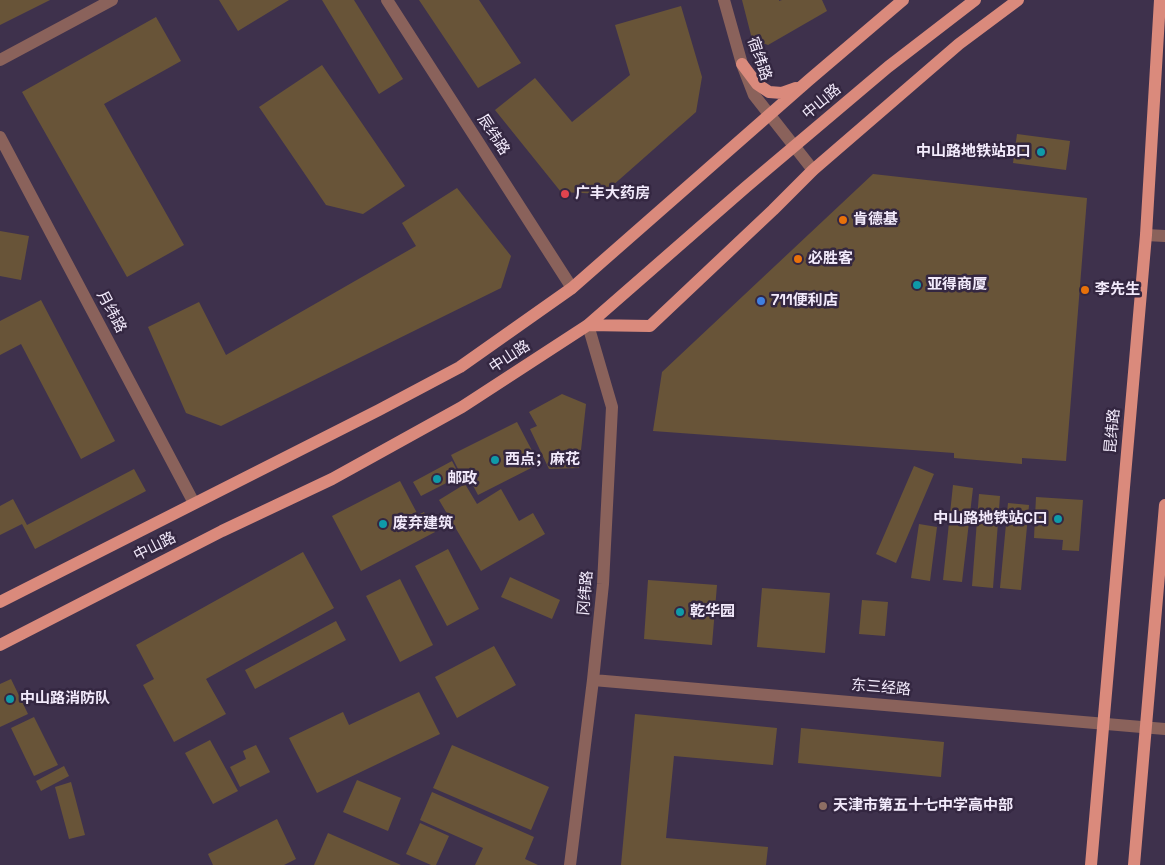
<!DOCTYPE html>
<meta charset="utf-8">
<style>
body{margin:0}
canvas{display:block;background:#3e314c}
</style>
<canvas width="1165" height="865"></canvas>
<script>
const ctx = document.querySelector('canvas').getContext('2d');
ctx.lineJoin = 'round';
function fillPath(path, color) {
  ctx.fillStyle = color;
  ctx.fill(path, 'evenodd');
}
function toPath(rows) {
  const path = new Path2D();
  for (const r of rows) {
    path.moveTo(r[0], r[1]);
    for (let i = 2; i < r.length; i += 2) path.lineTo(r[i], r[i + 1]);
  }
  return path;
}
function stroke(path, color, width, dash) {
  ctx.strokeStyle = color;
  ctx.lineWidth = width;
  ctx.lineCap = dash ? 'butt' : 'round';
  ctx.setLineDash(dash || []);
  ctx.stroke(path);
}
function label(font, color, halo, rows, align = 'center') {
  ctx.font = font + ' "Space Grotesk","Noto Sans SC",sans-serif';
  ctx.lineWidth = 5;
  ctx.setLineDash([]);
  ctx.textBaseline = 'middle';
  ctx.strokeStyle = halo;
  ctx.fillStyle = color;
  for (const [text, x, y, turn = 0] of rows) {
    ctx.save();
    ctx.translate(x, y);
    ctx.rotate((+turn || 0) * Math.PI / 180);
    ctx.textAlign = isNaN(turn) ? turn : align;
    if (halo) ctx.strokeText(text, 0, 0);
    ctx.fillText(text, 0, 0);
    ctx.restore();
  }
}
fillPath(toPath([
 [0,0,50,0,0,25],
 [219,0,289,0,238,31],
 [322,0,354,0,403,79,379,94],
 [419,0,479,0,521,63,478,88],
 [742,0,779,0,779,1,782,0,822,0,827,11,768,45,752,39],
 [681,6,702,77,696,112,603,194,561,192,495,110,535,78,572,122,630,75,615,25],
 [156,17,181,61,104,104,184,245,127,277,22,92],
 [322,65,405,186,363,214,326,205,259,107],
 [1017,134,1070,141,1066,170,1013,163],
 [873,174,1087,198,1066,461,1022,458,1022,464,954,458,954,453,653,431,662,372],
 [457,188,511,256,501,288,221,426,186,413,148,327,199,302,226,355,416,246,402,223],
 [0,231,29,236,21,280,0,276],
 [41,300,115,441,81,459,21,344,0,355,0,321],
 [562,394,586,404,579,468,549,469,530,429,537,426,529,412],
 [517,422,539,464,478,495,467,474,462,477,451,455],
 [452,461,460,476,421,496,413,482],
 [914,466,934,474,896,563,876,554],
 [134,469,146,491,35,549,22,524,0,535,0,506,13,499,27,525],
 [400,481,418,515,424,512,435,532,361,571,332,516],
 [465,484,477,504,501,489,519,521,533,513,545,534,481,571,439,500],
 [953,485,973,488,962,582,943,580],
 [979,494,1000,496,993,588,972,586],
 [1036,497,1083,500,1079,551,1062,550,1063,540,1034,538],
 [1008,503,1029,505,1021,590,1000,588],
 [919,524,937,527,930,581,911,578],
 [448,549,479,609,447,626,415,566],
 [303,552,334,608,206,679,226,714,174,742,143,685,154,679,136,645],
 [510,577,560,600,552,619,501,597],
 [400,579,433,645,400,662,366,596],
 [648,580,717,585,712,645,644,639],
 [762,588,830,593,825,653,757,647],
 [862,600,888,602,885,636,859,634],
 [336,621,346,640,255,689,245,670],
 [494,646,516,685,457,718,435,677],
 [11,679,28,714,0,727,0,684],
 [419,692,440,734,317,793,289,738,343,712,349,725],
 [635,714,777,728,773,765,674,756,666,838,768,847,766,865,621,865],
 [34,717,58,765,34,776,11,728],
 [801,728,944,742,941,777,798,763],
 [210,740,238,791,213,804,185,753],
 [256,745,270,772,240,787,230,767,246,759,243,751],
 [452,745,549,787,531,830,433,788],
 [64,766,69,776,41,791,36,781],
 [357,780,401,798,388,831,343,812],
 [71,782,85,835,69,839,55,787],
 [432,792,534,837,525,859,538,865,475,865,483,848,420,820],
 [277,819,296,859,284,865,213,865,208,854],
 [420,823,449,836,436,865,431,865,406,854],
 [328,833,401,865,314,865]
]), '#685438');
stroke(toPath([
 [387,0,572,288],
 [724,0,742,64,754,95,813,170],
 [0,60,112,0],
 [0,137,194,503],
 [1146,235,1165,236],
 [593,680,1165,729],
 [570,865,593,680,603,584,612,407,588,325]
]), '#8a625b', 12);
stroke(toPath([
 [742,64,757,84,769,92,782,93,796,88],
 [588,325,650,326,773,210,813,170,959,44,1018,0],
 [0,602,379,410,460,367,572,288,809,80,903,0],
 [0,645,222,531,332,479,462,407,588,325,746,187,888,67,975,0],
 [1091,865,1146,235,1160,0],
 [1134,865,1165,505]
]), '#da8a7c', 12);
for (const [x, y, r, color] of [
 [1041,152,5,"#0f9aa8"],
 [565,194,5,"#e0444e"],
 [843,220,5,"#e8710a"],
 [798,259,5,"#e8710a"],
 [917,285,5,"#0f9aa8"],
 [1085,290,5,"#e8710a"],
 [761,301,5,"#3f7fe0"],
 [495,460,5,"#0f9aa8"],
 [437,479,5,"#0f9aa8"],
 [1058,519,5,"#0f9aa8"],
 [383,524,5,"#0f9aa8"],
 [680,612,5,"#0f9aa8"],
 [10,699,5,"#0f9aa8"],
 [823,806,5,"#8d6e63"]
]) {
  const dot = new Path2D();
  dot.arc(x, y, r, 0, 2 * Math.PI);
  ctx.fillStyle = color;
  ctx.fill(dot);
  stroke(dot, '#342741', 2);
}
label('15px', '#f2eafb', '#342741', [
 ["宿纬路",759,59,71],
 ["中山路",822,102,-40],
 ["辰纬路",493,135,57],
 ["月纬路",111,312,62],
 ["中山路",510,357,-33],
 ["昆纬路",1113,431,-85],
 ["中山路",155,547,-27],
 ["冈纬路",586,593,-85],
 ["东三经路",881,688,5]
]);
label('bold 15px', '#f2eafb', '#342741', [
 ["中山路地铁站B口",1031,152,"right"],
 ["广丰大药房",575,194],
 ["肯德基",853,220],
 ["必胜客",808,259],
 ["亚得商厦",927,285],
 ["李先生",1095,290],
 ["711便利店",771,301],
 ["西点；麻花",505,460],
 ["邮政",447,479],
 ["中山路地铁站C口",1048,519,"right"],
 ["废弃建筑",393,524],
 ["乾华园",690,612],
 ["中山路消防队",20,699],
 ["天津市第五十七中学高中部",833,806]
], 'left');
</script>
